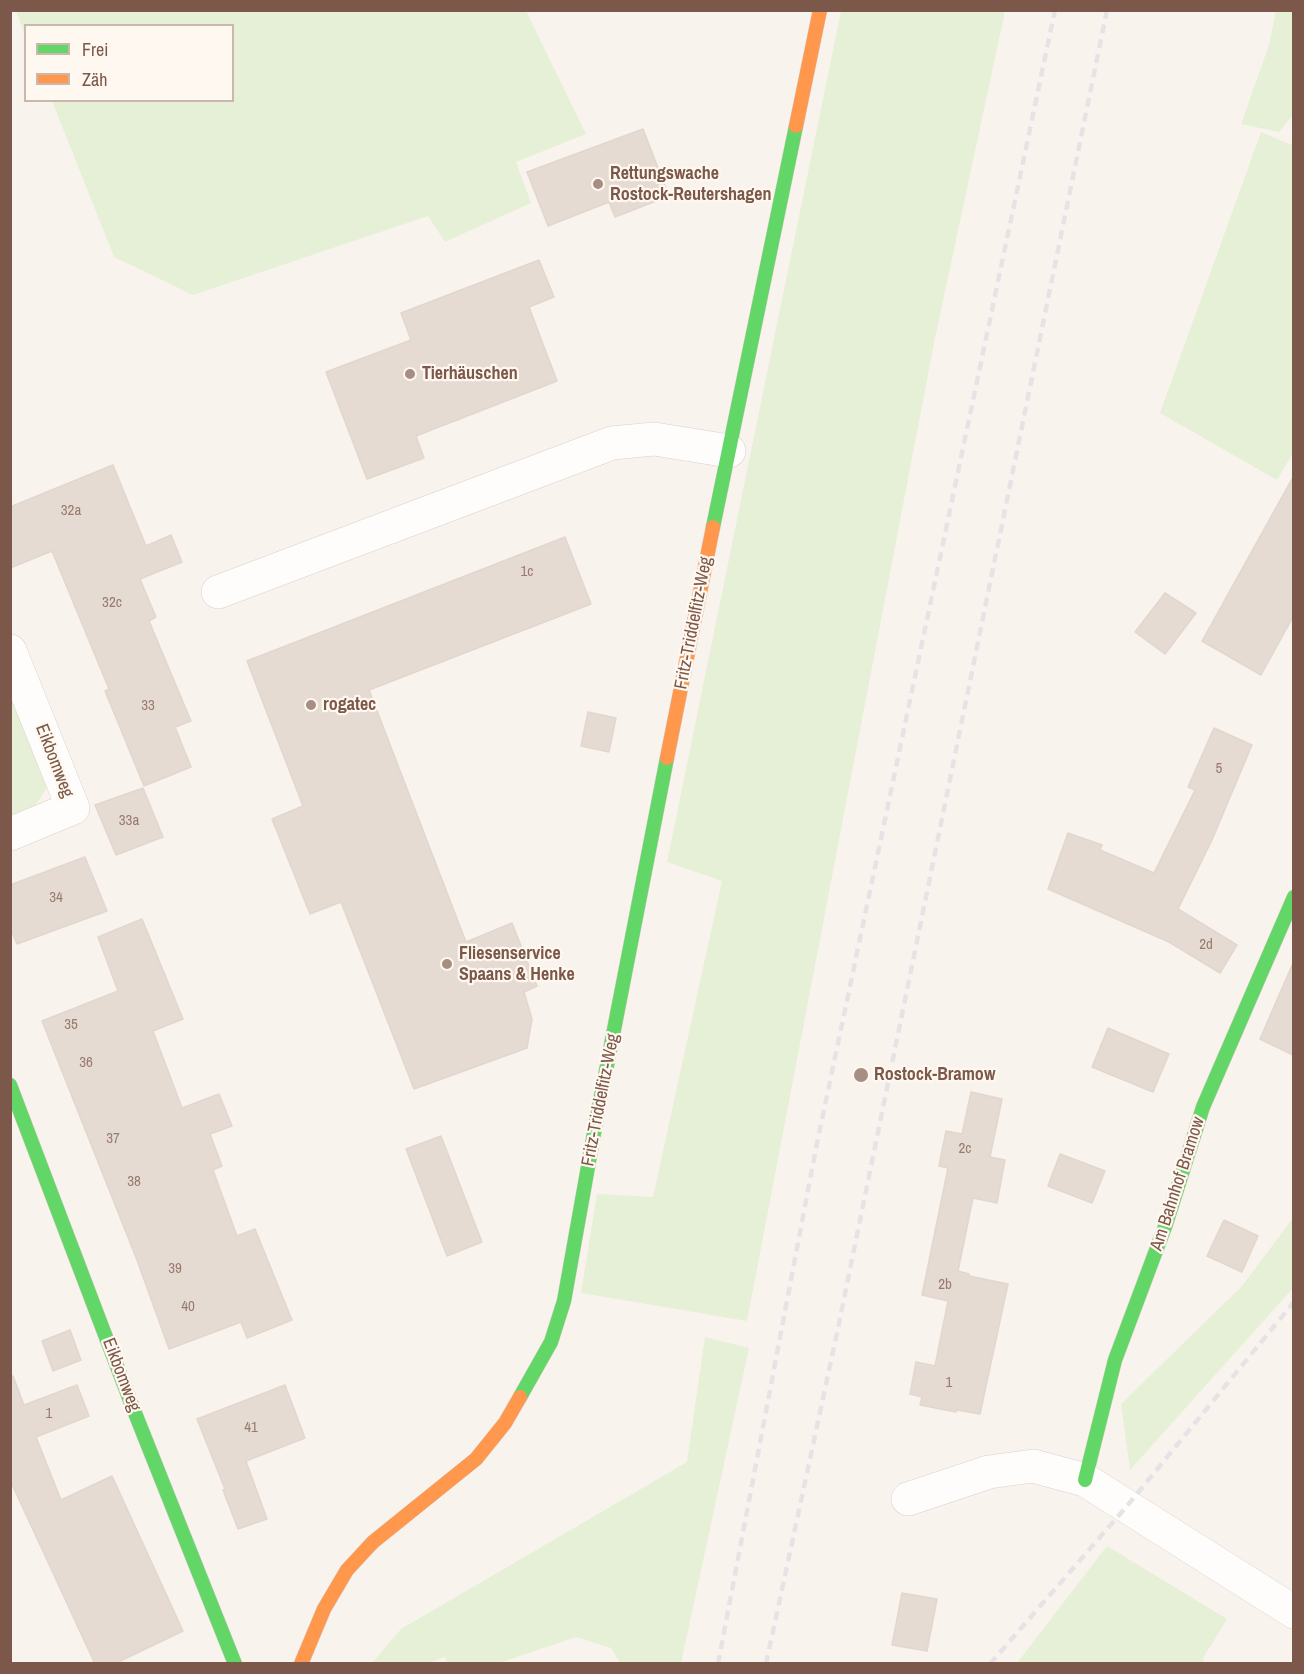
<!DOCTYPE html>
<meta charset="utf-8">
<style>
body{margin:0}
#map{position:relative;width:1304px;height:1674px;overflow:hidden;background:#f9f3ed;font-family:"Archivo Narrow",sans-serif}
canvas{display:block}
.frame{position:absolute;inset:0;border:12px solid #7b5849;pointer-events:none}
.legend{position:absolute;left:24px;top:24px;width:210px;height:78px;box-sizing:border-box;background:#fff8f0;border:2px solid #cab8ad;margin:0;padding:8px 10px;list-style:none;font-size:18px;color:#7b5849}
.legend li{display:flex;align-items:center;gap:12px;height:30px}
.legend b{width:30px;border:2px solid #cab8ad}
</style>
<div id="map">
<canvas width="1304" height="1674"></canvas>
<div class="frame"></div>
<ul class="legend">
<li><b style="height:8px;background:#63d668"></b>Frei</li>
<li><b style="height:8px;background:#ff974d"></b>Zäh</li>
</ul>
</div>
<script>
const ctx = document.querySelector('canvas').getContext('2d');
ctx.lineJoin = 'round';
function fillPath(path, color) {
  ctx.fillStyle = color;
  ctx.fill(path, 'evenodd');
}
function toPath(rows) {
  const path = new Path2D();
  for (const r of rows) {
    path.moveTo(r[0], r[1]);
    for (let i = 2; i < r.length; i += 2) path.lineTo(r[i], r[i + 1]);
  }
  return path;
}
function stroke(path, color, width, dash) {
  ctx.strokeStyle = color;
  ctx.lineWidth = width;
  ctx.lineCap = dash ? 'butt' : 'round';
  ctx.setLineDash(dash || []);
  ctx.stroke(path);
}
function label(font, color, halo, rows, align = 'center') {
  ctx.font = font + ' "Archivo Narrow",sans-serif';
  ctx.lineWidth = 4.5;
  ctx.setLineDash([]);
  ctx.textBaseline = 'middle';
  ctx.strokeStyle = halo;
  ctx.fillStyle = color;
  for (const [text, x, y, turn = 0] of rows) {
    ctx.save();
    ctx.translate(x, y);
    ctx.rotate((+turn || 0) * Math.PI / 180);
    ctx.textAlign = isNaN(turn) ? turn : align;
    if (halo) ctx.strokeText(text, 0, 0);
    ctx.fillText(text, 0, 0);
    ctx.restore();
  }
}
fillPath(toPath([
 [16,11,526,11,586,134,516,162,531,203,445,242,428,216,193,295,114,257,52,101,232,100,232,26,26,26,25,35],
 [841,11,1005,11,934,343,747,1321,581,1293,597,1194,653,1197,722,881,667,862],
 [1276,11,1294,11,1293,115,1279,132,1241,124,1269,45],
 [1261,132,1294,146,1294,451,1277,480,1160,413],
 [10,690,50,783,35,806,11,815],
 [1293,1218,1293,1288,1130,1470,1121,1404,1242,1286],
 [705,1337,749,1348,681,1663,620,1663,611,1648,576,1637,499,1663,447,1663,445,1657,429,1663,372,1663,401,1629,687,1462],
 [1107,1546,1227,1619,1203,1658,1205,1663,1017,1663]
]), '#e6f0d6');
const building = toPath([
 [643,129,669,196,615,217,609,202,548,226,527,172,643,129],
 [539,260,554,297,529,307,557,381,416,436,424,458,367,479,326,372,411,340,401,313,539,260],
 [113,465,146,546,171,535,182,562,140,579,156,617,149,621,191,721,175,727,191,767,144,786,105,691,109,689,52,551,10,568,10,507,113,465],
 [1293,477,1293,617,1261,675,1202,641,1293,477],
 [565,537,591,604,369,690,466,942,512,923,537,986,524,992,532,1019,527,1048,414,1089,341,902,310,914,272,819,303,806,247,661,565,537],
 [1165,593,1196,613,1165,654,1135,632,1165,593],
 [588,712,616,718,609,752,581,746,588,712],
 [1214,728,1252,745,1212,840,1178,909,1237,945,1220,973,1169,942,1048,889,1068,833,1102,845,1100,850,1154,873,1195,790,1188,787,1214,728],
 [143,788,163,837,116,855,95,805,143,788],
 [85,857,107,911,17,944,10,927,10,885,85,857],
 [142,919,183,1019,153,1031,182,1108,219,1094,232,1126,210,1134,222,1166,213,1170,237,1236,255,1229,292,1320,247,1338,241,1322,169,1349,137,1260,42,1021,118,991,98,937,142,919],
 [1293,963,1293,1055,1260,1039,1293,963],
 [1108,1028,1169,1054,1153,1092,1092,1067,1108,1028],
 [971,1092,1002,1099,990,1157,1005,1160,997,1203,973,1198,958,1271,969,1274,969,1276,1008,1284,980,1414,957,1410,956,1412,920,1405,922,1397,910,1394,916,1362,935,1366,948,1301,922,1295,948,1168,939,1166,946,1131,962,1134,971,1092],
 [441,1136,482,1242,447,1256,406,1149,441,1136],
 [1060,1154,1105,1171,1092,1203,1048,1186,1060,1154],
 [1224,1220,1258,1236,1242,1272,1207,1256,1224,1220],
 [70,1330,81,1360,53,1371,42,1341,70,1330],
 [10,1376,13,1376,24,1405,77,1385,89,1416,36,1437,61,1500,112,1476,183,1631,114,1664,95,1664,10,1480,10,1376],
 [285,1385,305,1438,246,1461,267,1519,238,1529,223,1490,225,1489,197,1419,285,1385],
 [902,1593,937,1599,927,1651,892,1645,902,1593]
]);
fillPath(building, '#e6dbd3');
stroke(building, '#e2d6ce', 1.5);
const street = toPath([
 [218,592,612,443,654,439,729,451],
 [10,651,73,808,10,834],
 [908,1499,989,1472,1033,1466,1085,1480,1294,1612]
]);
const fast = toPath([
 [713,527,796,126],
 [10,1085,131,1403,235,1664],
 [520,1397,551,1342,564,1301,596,1122,667,758],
 [1085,1480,1115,1360,1166,1224,1203,1107,1294,897]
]);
const slow = toPath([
 [796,126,820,10],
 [667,758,713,527],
 [301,1664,324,1609,347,1570,373,1542,476,1459,505,1423,520,1397]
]);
stroke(street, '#d9d0cb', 34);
stroke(fast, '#d9cec8', 15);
stroke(slow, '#d9cec8', 15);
stroke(street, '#fefdfc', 33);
stroke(fast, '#63d668', 14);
stroke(slow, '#ff974d', 14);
stroke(toPath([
 [718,1664,816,1148,1055,10],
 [766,1664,837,1333,1107,10],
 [990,1664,1127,1506,1294,1302]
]), '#e5e3e6', 4.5, [9, 6]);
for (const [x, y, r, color] of [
 [598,184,6,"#a78e82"],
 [410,374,6,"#a78e82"],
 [311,705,6,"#a78e82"],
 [447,964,6,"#a78e82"],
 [861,1075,8,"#a78e82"]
]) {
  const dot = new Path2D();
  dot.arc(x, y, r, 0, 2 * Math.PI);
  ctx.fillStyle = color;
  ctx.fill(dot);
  stroke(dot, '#fff8f0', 2);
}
label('15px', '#987b6e', null, [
 ["32a",71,511],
 ["1c",527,572],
 ["32c",112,603],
 ["33",148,706],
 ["5",1219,769],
 ["33a",129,821],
 ["34",56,898],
 ["2d",1206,945],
 ["35",71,1025],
 ["36",86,1063],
 ["37",113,1139],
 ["2c",965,1149],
 ["38",134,1182],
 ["39",175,1269],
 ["2b",945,1285],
 ["40",188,1307],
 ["1",949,1383],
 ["1",49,1414],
 ["41",251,1428]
]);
label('bold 18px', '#7b5849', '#fff8f0', [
 ["Rettungswache",610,174],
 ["Rostock-Reutershagen",610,195],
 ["Tierhäuschen",422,374],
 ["rogatec",323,705],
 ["Fliesenservice",459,954],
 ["Spaans & Henke",459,975],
 ["Rostock-Bramow",874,1075]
], 'left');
label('18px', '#7b5849', '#fff8f0', [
 ["Fritz-Triddelfitz-Weg",694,623,-79],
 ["Eikbomweg",54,761,69],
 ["Fritz-Triddelfitz-Weg",601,1100,-79],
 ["Am Bahnhof Bramow",1178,1184,-72],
 ["Eikbomweg",121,1375,69]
]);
</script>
